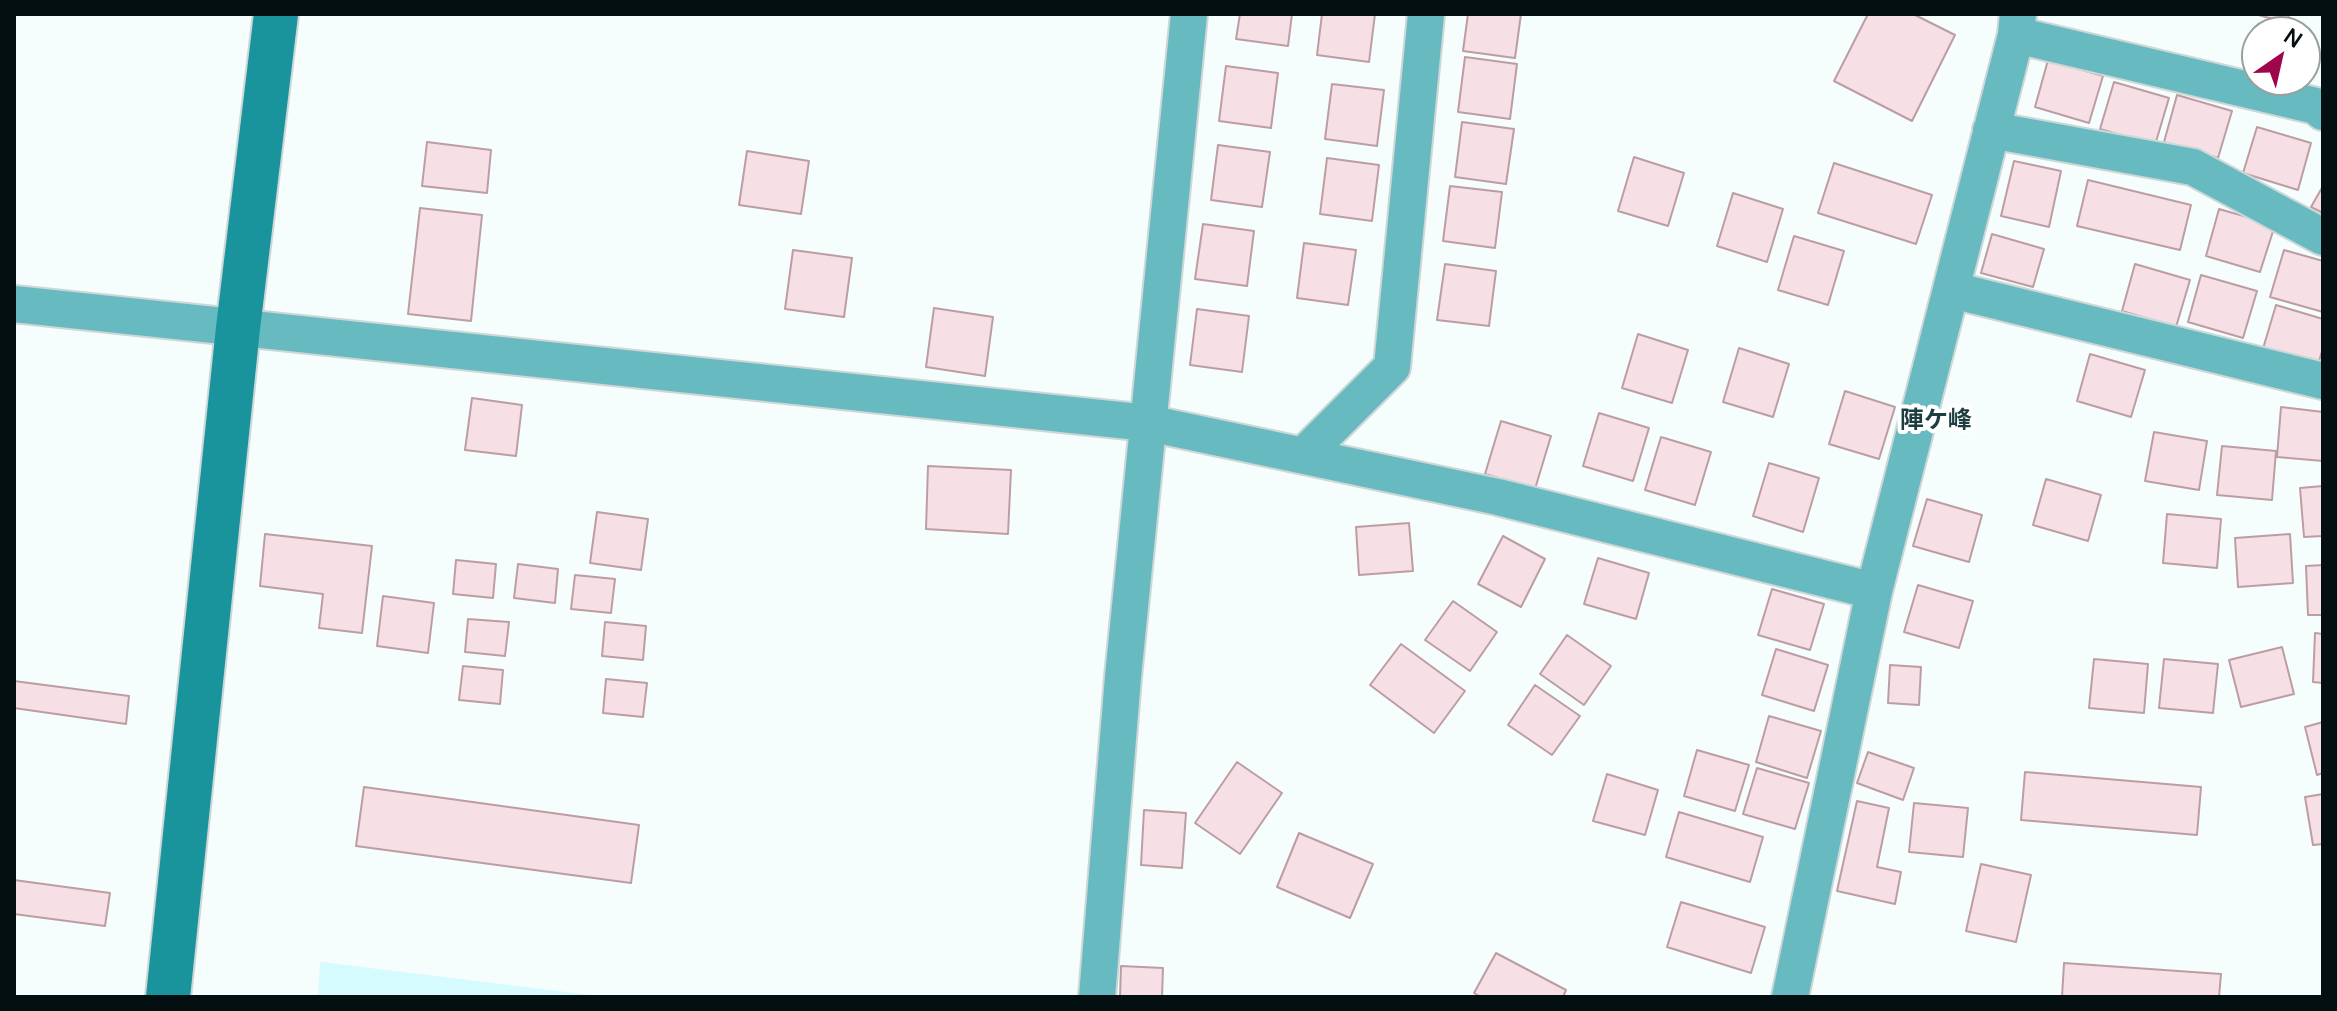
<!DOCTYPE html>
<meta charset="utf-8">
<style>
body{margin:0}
#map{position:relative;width:2337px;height:1011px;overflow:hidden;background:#f5fdfd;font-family:Manrope,sans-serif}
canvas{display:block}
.frame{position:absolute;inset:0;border:16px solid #030f10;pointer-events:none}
.north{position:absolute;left:2241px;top:16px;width:80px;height:80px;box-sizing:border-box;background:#fff;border:2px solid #9a9f9f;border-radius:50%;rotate:34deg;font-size:22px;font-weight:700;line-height:32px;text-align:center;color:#030f10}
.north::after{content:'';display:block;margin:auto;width:28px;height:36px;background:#9f054b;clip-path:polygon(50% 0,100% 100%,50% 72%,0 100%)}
</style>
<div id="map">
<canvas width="2337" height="1011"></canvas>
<div class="frame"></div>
<div class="north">N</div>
</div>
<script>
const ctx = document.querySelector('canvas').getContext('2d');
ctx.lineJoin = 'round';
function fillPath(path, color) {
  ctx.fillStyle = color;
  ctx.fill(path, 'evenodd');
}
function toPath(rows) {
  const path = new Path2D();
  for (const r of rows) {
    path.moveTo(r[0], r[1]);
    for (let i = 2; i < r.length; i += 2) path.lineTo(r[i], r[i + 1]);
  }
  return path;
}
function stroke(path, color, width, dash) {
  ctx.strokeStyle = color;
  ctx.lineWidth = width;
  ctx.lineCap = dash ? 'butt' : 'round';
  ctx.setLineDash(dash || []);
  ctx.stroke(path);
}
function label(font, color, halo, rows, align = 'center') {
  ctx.font = font + ' Manrope,"Noto Sans JP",sans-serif';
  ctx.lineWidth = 8;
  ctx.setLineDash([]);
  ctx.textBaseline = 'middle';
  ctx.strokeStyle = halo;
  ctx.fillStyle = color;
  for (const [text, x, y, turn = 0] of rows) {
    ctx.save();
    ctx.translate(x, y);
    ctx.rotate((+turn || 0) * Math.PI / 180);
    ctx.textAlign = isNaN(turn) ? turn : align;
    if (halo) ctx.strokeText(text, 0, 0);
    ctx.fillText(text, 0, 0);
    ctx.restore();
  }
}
fillPath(toPath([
 [320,962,321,962,607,997,318,997]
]), '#d5fbfe');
const building = toPath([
 [1240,14,1292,14,1288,46,1236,39,1240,14],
 [1322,14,1375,14,1369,62,1317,55,1322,14],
 [1468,14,1521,14,1515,58,1463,51,1468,14],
 [1868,14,1913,14,1955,35,1912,121,1834,81,1868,14],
 [2255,14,2289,14,2287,23,2255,14],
 [1465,57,1517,64,1510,119,1458,112,1465,57],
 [2048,60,2103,76,2089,123,2035,107,2048,60],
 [1226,66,1278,73,1271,128,1219,121,1226,66],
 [2114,82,2169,98,2155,145,2100,129,2114,82],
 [1332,84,1384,90,1377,146,1325,139,1332,84],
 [2177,95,2232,111,2218,158,2164,142,2177,95],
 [1462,122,1514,129,1506,184,1455,177,1462,122],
 [2257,127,2311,143,2298,190,2243,173,2257,127],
 [427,142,491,150,487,193,422,186,427,142],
 [1218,145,1270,152,1262,207,1211,200,1218,145],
 [747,151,809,161,801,214,739,205,747,151],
 [1634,157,1684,173,1668,226,1618,211,1634,157],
 [1327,158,1379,165,1372,221,1320,214,1327,158],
 [2014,161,2061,171,2049,227,2001,216,2014,161],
 [1834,163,1932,195,1916,244,1818,213,1834,163],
 [2088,180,2191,205,2180,250,2077,226,2088,180],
 [1450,186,1502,192,1495,248,1443,241,1450,186],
 [2323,186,2323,213,2311,207,2323,186],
 [1733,193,1783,209,1767,262,1717,246,1733,193],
 [420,208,482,215,471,321,408,314,420,208],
 [2219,209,2275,225,2260,272,2206,256,2219,209],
 [1203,224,1254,231,1247,286,1195,279,1203,224],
 [1992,234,2044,249,2033,287,1981,273,1992,234],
 [1794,236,1844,251,1828,305,1778,290,1794,236],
 [1304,243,1356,250,1348,305,1297,298,1304,243],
 [793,250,852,258,844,317,785,309,793,250],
 [2284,250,2323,261,2323,312,2270,297,2284,250],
 [1445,264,1496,271,1489,326,1437,320,1445,264],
 [2135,264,2190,280,2176,327,2122,311,2135,264],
 [2201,275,2257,291,2243,338,2188,322,2201,275],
 [2276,305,2323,319,2323,348,2317,368,2262,352,2276,305],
 [934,308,993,317,985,376,926,367,934,308],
 [1197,309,1249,316,1242,372,1190,365,1197,309],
 [1638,334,1688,350,1672,403,1622,388,1638,334],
 [1739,348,1789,364,1773,417,1723,402,1739,348],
 [2090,354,2145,370,2131,417,2077,401,2090,354],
 [1845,391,1895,407,1879,459,1829,444,1845,391],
 [472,398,522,405,516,456,465,450,472,398],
 [2281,407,2323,412,2323,461,2277,457,2281,407],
 [1599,413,1649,428,1633,481,1583,466,1599,413],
 [1501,421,1551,436,1535,489,1485,474,1501,421],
 [2154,432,2207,441,2199,490,2145,481,2154,432],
 [1661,437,1711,452,1695,505,1645,490,1661,437],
 [2222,446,2276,451,2272,500,2217,495,2222,446],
 [1769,463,1819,478,1803,532,1753,516,1769,463],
 [928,466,1011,470,1008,534,926,529,928,466],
 [2046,479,2101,495,2088,541,2033,525,2046,479],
 [2323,486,2323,536,2304,537,2300,488,2323,486],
 [1927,499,1982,515,1969,562,1913,546,1927,499],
 [597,512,648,519,641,570,590,563,597,512],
 [2167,514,2221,519,2217,568,2163,563,2167,514],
 [1409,523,1413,571,1359,575,1356,527,1409,523],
 [265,534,372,546,362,633,319,628,323,594,260,586,265,534],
 [2290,534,2293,583,2238,587,2235,538,2290,534],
 [1503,536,1545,559,1521,607,1478,584,1503,536],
 [1598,558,1649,573,1636,619,1584,604,1598,558],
 [456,560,496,564,493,598,453,594,456,560],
 [518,564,558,569,555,603,514,598,518,564],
 [2323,565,2323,615,2308,615,2306,566,2323,565],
 [575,575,615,579,611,613,571,609,575,575],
 [1918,585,1973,601,1959,648,1904,632,1918,585],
 [1772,589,1824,604,1810,650,1758,635,1772,589],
 [383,596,434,603,428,653,377,646,383,596],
 [1453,601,1497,632,1470,671,1425,640,1453,601],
 [468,619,509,622,505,656,465,652,468,619],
 [605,622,646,626,643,660,602,656,605,622],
 [2315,633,2323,634,2323,683,2313,682,2315,633],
 [1567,635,1611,666,1584,705,1540,674,1567,635],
 [1401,644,1465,691,1434,733,1370,685,1401,644],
 [2282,647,2294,694,2241,707,2229,660,2282,647],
 [1776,649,1828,665,1814,711,1762,695,1776,649],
 [2094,659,2148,664,2144,713,2089,708,2094,659],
 [2164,659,2218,664,2213,713,2159,708,2164,659],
 [1890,665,1921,667,1919,705,1888,703,1890,665],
 [463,666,503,670,500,704,459,700,463,666],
 [606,679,647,683,643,717,603,713,606,679],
 [14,681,129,696,126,724,14,708,14,681],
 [1535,685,1580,716,1552,755,1508,725,1535,685],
 [1769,716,1821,731,1807,778,1756,762,1769,716],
 [2323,722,2323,773,2317,775,2305,727,2323,722],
 [1697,750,1749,765,1735,811,1684,796,1697,750],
 [1868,752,1914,768,1903,800,1857,783,1868,752],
 [1237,762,1282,793,1240,854,1195,823,1237,762],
 [1757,768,1809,783,1795,829,1743,814,1757,768],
 [2025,772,2201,787,2197,835,2021,820,2025,772],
 [1607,774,1658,790,1645,835,1593,821,1607,774],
 [364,787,639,825,631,883,356,846,364,787],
 [2323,794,2323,844,2313,845,2305,797,2323,794],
 [1857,801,1889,808,1877,867,1901,872,1895,904,1837,891,1857,801],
 [1914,803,1968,808,1963,857,1909,852,1914,803],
 [1144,810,1186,813,1182,868,1141,865,1144,810],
 [1679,812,1763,837,1750,882,1666,857,1679,812],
 [1299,833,1373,864,1350,918,1277,887,1299,833],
 [1981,864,2031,875,2016,942,1966,931,1981,864],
 [14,880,110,893,105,926,14,914,14,880],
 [1681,902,1765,927,1751,973,1667,947,1681,902],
 [1496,953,1566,990,1563,997,1481,997,1474,993,1496,953],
 [2064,963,2221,974,2219,997,2062,997,2064,963],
 [1121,966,1163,968,1162,997,1120,997,1121,966]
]);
fillPath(building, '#f6e0e5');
stroke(building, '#bd9da4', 2);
const street = toPath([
 [2016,35,2316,106,2323,112],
 [1991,130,2193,167,2323,237],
 [1952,290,2323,381],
 [14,304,1148,423,1498,497,1874,591],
 [1305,454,1392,367,1426,14],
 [1097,997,1123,677,1189,14],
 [1790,997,1874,591,2016,35,2018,14]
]);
const secondary = toPath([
 [168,997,238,328,276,14]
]);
stroke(street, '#ced7d7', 40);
stroke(secondary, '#ced7d7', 48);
stroke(street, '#66bac0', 36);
stroke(secondary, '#19949d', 44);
label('bold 24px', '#1d3e41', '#fff', [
 ["陣ケ峰",1936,421]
]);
</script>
